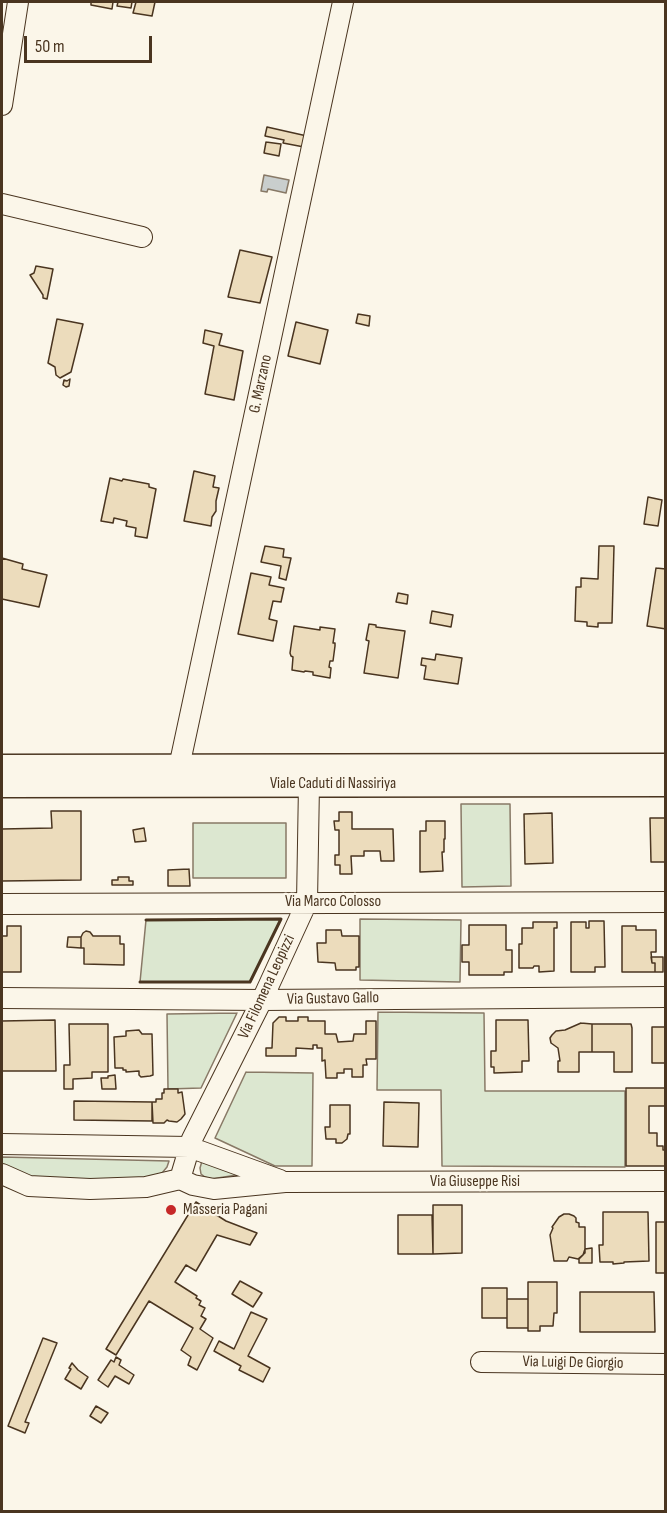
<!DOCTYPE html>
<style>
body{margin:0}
#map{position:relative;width:667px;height:1513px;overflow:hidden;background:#fbf6e9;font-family:"Sofia Sans Condensed",sans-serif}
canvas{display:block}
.frame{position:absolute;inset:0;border:3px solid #4a3520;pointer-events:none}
.scale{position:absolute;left:24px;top:36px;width:128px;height:27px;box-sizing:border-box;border:3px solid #4a3520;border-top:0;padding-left:8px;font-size:18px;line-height:21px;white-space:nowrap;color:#4a3520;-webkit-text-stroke:4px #fbf6e9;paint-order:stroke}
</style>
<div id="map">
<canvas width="667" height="1513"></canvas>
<div class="frame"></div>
<div class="scale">50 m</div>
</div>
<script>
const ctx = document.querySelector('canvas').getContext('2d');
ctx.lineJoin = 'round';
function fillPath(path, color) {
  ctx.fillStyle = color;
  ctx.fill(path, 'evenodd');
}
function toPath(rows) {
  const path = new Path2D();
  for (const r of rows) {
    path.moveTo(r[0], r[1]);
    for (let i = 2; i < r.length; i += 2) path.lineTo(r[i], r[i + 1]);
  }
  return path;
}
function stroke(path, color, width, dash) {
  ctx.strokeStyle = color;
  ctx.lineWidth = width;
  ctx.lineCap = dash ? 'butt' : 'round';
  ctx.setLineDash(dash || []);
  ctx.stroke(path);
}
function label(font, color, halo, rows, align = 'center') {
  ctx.font = font + ' "Sofia Sans Condensed",sans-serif';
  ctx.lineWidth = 4.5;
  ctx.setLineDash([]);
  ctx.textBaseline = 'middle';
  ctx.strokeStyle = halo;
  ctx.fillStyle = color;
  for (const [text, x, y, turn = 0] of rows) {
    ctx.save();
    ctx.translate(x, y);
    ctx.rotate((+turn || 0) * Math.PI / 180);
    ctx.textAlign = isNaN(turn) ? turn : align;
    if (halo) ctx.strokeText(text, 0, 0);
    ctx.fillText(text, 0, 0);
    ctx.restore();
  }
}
const green = toPath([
 [461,804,510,804,511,886,462,887,461,804],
 [193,823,286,823,286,878,193,878,193,823],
 [281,919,250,982,140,982,146,920,281,919],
 [360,919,461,920,460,982,360,980,360,919],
 [378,1012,484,1013,485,1091,625,1091,625,1167,442,1166,441,1090,377,1090,378,1012],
 [237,1013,201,1088,168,1089,167,1014,237,1013],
 [246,1072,313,1073,312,1166,275,1166,215,1138,246,1072],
 [2,1157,169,1161,167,1167,162,1173,152,1178,56,1184,2,1170,2,1157],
 [202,1161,236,1173,237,1175,211,1179,205,1177,201,1174,200,1168,202,1161]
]);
fillPath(green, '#dce7d0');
stroke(green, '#887966', 1.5);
const water = toPath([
 [264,175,289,180,286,193,268,189,267,192,261,191,264,175]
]);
fillPath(water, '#c9cecd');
stroke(water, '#887966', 1.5);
const building = toPath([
 [91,2,113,2,112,9,91,5,91,2],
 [118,2,132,2,131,8,117,6,118,2],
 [136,2,155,2,152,16,133,13,136,2],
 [267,127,307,136,304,147,283,143,284,140,265,136,267,127],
 [266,142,281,144,279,156,264,153,266,142],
 [240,250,272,257,260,303,228,297,240,250],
 [36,266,53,269,47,299,43,298,43,295,30,275,34,273,36,266],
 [358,314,370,316,369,326,356,323,358,314],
 [57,319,83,324,71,372,60,378,56,375,55,367,48,363,57,319],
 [296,322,328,330,320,364,288,356,296,322],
 [205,330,222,334,219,345,243,351,234,400,205,394,214,346,203,343,205,330],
 [70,379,69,386,66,387,63,385,64,380,67,381,70,379],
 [194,471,215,476,213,487,219,488,216,501,216,511,212,517,211,526,184,521,194,471],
 [110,478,122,481,123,479,149,484,149,487,156,489,147,538,135,536,136,528,126,526,127,521,114,518,113,523,101,521,110,478],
 [648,497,662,500,658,526,644,524,648,497],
 [265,546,284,549,283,557,291,558,286,580,279,578,281,566,261,562,265,546],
 [599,546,614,546,612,623,598,623,598,627,587,626,587,622,575,621,576,587,581,587,581,578,598,579,599,546],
 [2,558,23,564,22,569,47,575,39,607,2,599,2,558],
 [656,568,666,569,666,629,647,626,656,568],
 [251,573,271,577,269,585,284,588,281,602,273,601,269,619,277,621,273,641,238,634,251,573],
 [398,593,408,595,407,604,396,602,398,593],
 [432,611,453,615,451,627,430,623,432,611],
 [369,624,376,625,376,627,405,631,398,678,364,673,369,641,366,640,369,624],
 [294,626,320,630,320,627,335,629,333,643,335,643,335,646,333,661,330,661,329,667,331,668,330,678,313,675,313,672,305,671,304,672,292,670,293,657,291,656,290,653,294,626],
 [436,654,462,658,458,684,424,679,426,666,421,665,422,658,435,660,436,654],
 [51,811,81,811,81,880,2,881,2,829,52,828,51,811],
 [339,812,352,812,352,829,393,829,394,861,381,861,380,851,364,851,364,856,351,856,352,874,340,874,340,865,335,865,335,855,339,855,339,830,335,830,334,821,339,821,339,812],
 [552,813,553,863,525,864,524,814,552,813],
 [650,818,666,818,666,862,651,862,650,818],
 [426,821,445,821,445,839,444,839,444,852,442,852,443,871,420,872,420,831,426,831,426,821],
 [144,828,146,841,135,842,133,830,144,828],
 [189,869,190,886,168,886,168,870,189,869],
 [118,877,129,877,129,881,133,881,133,885,112,885,112,880,118,880,118,877],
 [589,921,604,921,605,967,595,967,595,972,571,972,571,922,586,922,586,928,589,928,589,921],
 [533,922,557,922,557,928,554,928,554,971,539,972,539,966,534,966,533,968,519,968,519,944,522,944,522,928,533,928,533,922],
 [469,925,506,925,506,950,512,950,512,972,504,972,504,975,469,975,469,962,462,962,462,945,469,945,469,925],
 [7,926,21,926,21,972,2,972,2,936,7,936,7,926],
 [622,926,636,926,636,930,656,930,656,952,651,952,652,963,655,963,655,972,622,972,622,926],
 [326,930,341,930,342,936,359,936,359,967,356,967,356,970,336,970,335,963,318,962,317,943,326,943,326,930],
 [86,931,90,932,93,936,120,936,120,944,124,944,124,965,84,964,84,948,81,948,81,937,83,933,86,931],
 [68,937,81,937,81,948,67,947,68,937],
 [651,957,663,957,663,972,655,972,655,963,652,963,651,957],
 [279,1017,286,1017,286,1021,298,1021,298,1017,308,1017,308,1021,325,1021,325,1034,336,1034,338,1042,353,1041,354,1034,366,1034,366,1021,376,1021,376,1059,366,1059,367,1065,363,1065,363,1077,352,1077,352,1069,344,1069,344,1073,337,1073,337,1078,326,1078,325,1060,322,1061,322,1048,317,1048,317,1045,313,1045,313,1049,296,1048,296,1056,266,1056,266,1048,272,1048,273,1023,279,1017],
 [55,1020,56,1071,2,1071,2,1021,55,1020],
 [496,1020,528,1020,529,1061,522,1061,522,1072,494,1073,494,1067,491,1067,491,1051,496,1051,496,1020],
 [581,1023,592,1024,592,1052,579,1052,579,1072,558,1072,558,1061,560,1061,558,1048,551,1043,550,1038,552,1035,556,1031,565,1030,581,1023],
 [69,1024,108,1024,108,1072,92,1072,92,1078,73,1079,73,1089,64,1089,64,1065,70,1065,69,1024],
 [592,1024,631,1024,632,1028,632,1072,614,1072,614,1052,592,1052,592,1024],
 [652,1027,666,1027,666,1063,652,1063,652,1027],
 [139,1030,142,1034,152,1034,153,1075,150,1076,141,1077,139,1075,139,1071,126,1072,126,1070,123,1070,123,1068,115,1068,114,1037,126,1036,126,1031,139,1030],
 [115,1075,116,1089,102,1089,101,1078,108,1078,108,1076,115,1075],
 [626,1088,666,1088,666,1106,649,1106,649,1133,657,1133,657,1146,663,1146,663,1150,666,1150,666,1166,626,1166,626,1088],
 [164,1089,178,1089,178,1093,182,1092,185,1114,181,1119,177,1122,169,1121,167,1120,164,1123,153,1123,152,1102,156,1102,156,1099,162,1099,162,1093,164,1093,164,1089],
 [74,1101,152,1102,152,1121,74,1120,74,1101],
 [384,1102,419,1103,418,1147,383,1146,384,1102],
 [330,1105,350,1105,350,1134,348,1134,347,1139,342,1143,336,1143,336,1139,326,1139,325,1127,330,1127,330,1105],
 [196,1202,226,1221,257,1233,250,1245,217,1235,196,1271,186,1265,175,1282,197,1296,196,1298,201,1301,199,1305,205,1308,201,1316,206,1319,200,1329,213,1338,197,1370,188,1365,191,1357,181,1350,193,1328,149,1301,116,1355,106,1349,196,1202],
 [433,1205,462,1205,462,1253,433,1254,433,1205],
 [603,1212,648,1212,649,1261,624,1262,624,1263,613,1264,613,1262,600,1262,599,1245,603,1245,603,1212],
 [564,1214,569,1214,574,1216,576,1218,576,1222,579,1223,579,1227,585,1227,585,1253,578,1259,569,1257,567,1261,554,1261,550,1235,553,1228,552,1227,559,1217,564,1214],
 [398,1215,432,1215,433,1254,398,1254,398,1215],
 [656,1222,666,1222,666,1273,656,1273,656,1222],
 [592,1248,592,1263,579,1263,579,1259,583,1255,585,1249,592,1248],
 [240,1281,262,1293,253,1307,232,1294,240,1281],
 [528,1282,557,1282,557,1313,554,1313,553,1326,540,1326,540,1331,528,1331,528,1282],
 [482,1288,507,1288,507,1318,482,1318,482,1288],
 [580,1292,654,1292,655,1332,580,1332,580,1292],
 [507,1299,528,1299,528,1328,507,1328,507,1299],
 [251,1312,267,1319,248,1356,270,1368,263,1382,239,1370,241,1366,214,1351,219,1341,234,1349,251,1312],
 [43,1338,57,1343,25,1422,29,1423,25,1433,8,1426,43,1338],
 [116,1357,121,1360,119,1365,134,1375,129,1384,115,1376,108,1387,98,1380,111,1360,114,1362,116,1357],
 [72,1363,78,1370,88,1377,81,1389,65,1379,71,1369,69,1368,72,1363],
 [96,1406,108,1413,101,1423,90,1416,96,1406]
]);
fillPath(building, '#ecdcbc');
stroke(building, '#4a3520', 1.5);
const minor = toPath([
 [2,105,18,2],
 [2,204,142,237],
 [179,767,343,2],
 [2,904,666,902],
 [2,998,262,1000,666,997],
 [2,1144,189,1147,280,1180],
 [2,1174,29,1186,90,1189,146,1187,180,1179,193,1185,214,1189,285,1182,666,1181],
 [180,1179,192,1139,262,1000,307,902,309,784],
 [481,1362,666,1364]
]);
const major = toPath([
 [2,767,666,766],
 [2,785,666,784]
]);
stroke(minor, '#4a3520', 22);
stroke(major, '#4a3520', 27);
stroke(minor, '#fbf6e9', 20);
stroke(major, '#fbf6e9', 24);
stroke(toPath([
 [140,982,250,982,281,919,146,920]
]), '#4a3520', 3);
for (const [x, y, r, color] of [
 [171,1210,6,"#c62828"]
]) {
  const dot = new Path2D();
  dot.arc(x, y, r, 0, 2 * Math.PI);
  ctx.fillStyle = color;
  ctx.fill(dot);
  stroke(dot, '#fbf6e9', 2);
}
label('16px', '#4a3520', '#fbf6e9', [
 ["G. Marzano",261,384,-78],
 ["Viale Caduti di Nassiriya",333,784],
 ["Via Marco Colosso",333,902],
 ["Via Filomena Leopizzi",267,987,-65],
 ["Via Gustavo Gallo",333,999,-1],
 ["Via Giuseppe Risi",475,1182],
 ["Via Luigi De Giorgio",573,1363,1]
]);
label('16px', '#4a3520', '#fbf6e9', [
 ["Masseria Pagani",183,1210]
], 'left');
</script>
